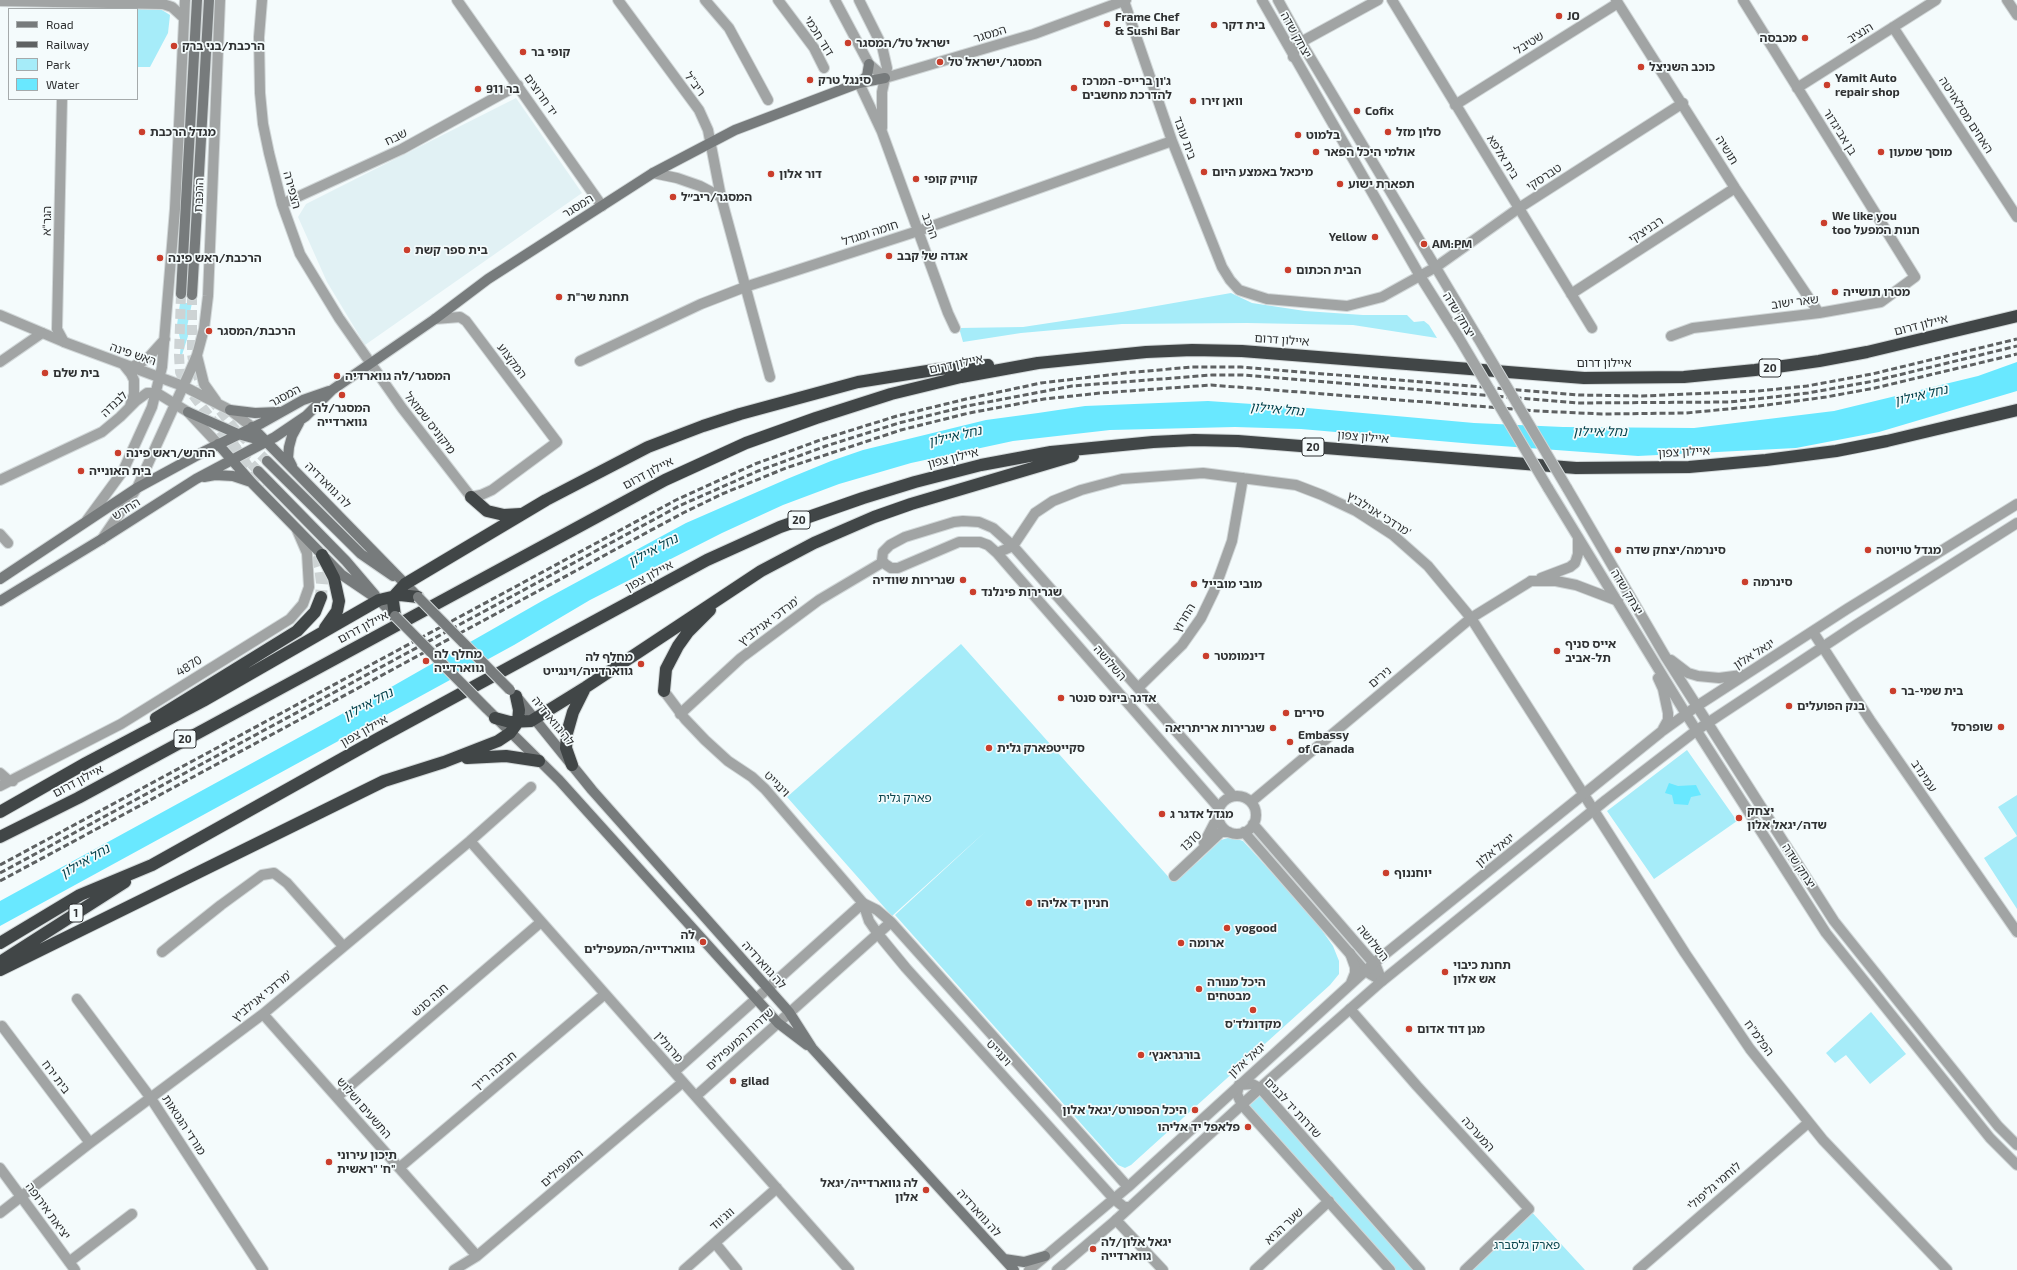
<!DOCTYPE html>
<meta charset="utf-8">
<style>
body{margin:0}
#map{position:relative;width:2017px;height:1270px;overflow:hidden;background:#f4fbfc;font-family:"Exo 2",sans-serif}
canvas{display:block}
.legend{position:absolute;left:8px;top:8px;width:130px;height:92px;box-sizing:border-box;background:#f4fbfc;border:1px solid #a5aaab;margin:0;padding:5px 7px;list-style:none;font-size:12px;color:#2f3132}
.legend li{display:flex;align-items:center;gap:8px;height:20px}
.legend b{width:20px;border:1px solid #a5aaab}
</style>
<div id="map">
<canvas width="2017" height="1270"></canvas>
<ul class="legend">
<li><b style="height:5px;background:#777b7c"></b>Road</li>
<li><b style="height:5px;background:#5e6162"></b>Railway</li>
<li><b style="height:11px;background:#a6ecf9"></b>Park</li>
<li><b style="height:11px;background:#69e8ff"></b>Water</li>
</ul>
</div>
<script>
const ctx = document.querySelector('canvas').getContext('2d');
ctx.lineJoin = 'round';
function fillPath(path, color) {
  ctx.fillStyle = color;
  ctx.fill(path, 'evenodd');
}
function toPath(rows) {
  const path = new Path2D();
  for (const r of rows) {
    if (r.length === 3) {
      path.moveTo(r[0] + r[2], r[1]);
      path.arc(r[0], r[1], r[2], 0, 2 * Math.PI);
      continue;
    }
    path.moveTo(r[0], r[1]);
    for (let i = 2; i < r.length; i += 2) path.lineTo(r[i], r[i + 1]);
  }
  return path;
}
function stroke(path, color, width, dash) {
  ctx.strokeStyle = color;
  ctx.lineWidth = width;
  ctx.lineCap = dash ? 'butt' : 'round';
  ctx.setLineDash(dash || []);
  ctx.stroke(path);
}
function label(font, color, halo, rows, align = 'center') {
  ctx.font = font + ' "Exo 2","Noto Sans Hebrew",sans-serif';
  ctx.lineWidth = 3.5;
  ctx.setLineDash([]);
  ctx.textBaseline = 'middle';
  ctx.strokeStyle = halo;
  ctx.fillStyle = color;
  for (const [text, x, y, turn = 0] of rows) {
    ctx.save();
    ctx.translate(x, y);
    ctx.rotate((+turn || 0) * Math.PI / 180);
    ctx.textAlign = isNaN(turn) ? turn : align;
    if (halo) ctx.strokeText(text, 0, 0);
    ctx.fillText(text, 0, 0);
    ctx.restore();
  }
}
fillPath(toPath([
 [516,98,582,193,365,345,327,282,298,217,306,204]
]), '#e1f1f4');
fillPath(toPath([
 [137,9,162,10,170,15,168,33,150,67,137,67],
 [1231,293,1252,303,1305,311,1363,315,1407,315,1414,322,1424,321,1429,325,1437,338,1353,325,1247,323,1122,324,1021,333,963,342,959,328,1023,327,1122,312],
 [180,303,192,303,187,327,188,336,182,355,180,354,181,343,177,325],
 [961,644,1173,882,1200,860,1221,840,1231,837,1243,841,1314,919,1333,946,1339,961,1339,974,1330,985,1131,1165,1125,1168,1118,1165,895,915,986,831,892,916,787,797],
 [1687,750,1737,821,1654,879,1607,811],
 [2017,795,2017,909,1984,858,2017,836,1998,807],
 [1871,1012,1906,1054,1870,1084,1846,1055,1835,1063,1826,1053],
 [1262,1094,1416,1270,1393,1270,1248,1107],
 [1529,1209,1585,1270,1465,1270]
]), '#a6ecf9');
fillPath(toPath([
 [2017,362,2017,391,1879,432,1796,448,1638,456,1474,444,1301,429,1235,427,1110,430,1013,441,911,463,839,484,783,505,722,533,590,600,514,645,0,926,0,901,393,686,542,601,686,523,787,479,831,461,863,450,986,420,1038,413,1085,406,1208,401,1296,407,1474,423,1563,427,1694,428,1834,411,1978,376],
 [1669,783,1678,786,1696,785,1701,795,1691,797,1688,805,1674,804,1672,795,1665,793]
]), '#69e8ff');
stroke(toPath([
 [181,294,179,355,180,372,186,386,222,433,258,471],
 [192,295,192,354,194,367,201,384],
 [211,399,234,428,267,461]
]), '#cdd3d4', 10, [10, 5]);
stroke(toPath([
 [231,442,261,488],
 [304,541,317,558,320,567,322,583,321,597]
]), '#cdd3d4', 12, [12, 6]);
const minor = toPath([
 [262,0,259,37,260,93,263,124,269,153,282,204,300,254,339,318,402,408,471,497,481,495,492,490,557,442,466,321,460,317,435,319],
 [457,0,602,206],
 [618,0,699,110,708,130,721,197,770,377],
 [705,0,729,28,768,100],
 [778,0,814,48,824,68],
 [1392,0,1592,328],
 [1616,0,1735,188,1819,313],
 [2007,0,2017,15],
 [0,1,163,4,172,7,184,18],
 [1124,1,1172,141,1222,267,1230,280,1239,290,1267,299,1347,306,1382,297,1436,267,1519,208,1683,103],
 [1893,27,2017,217],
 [1293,57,1295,49,1301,42,1378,0],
 [859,83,882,132,948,313,955,328],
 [1797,88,1936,0],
 [62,99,57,329,64,342],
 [1455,105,1618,3],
 [882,128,882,92,885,78],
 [653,173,677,178,700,186,721,197],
 [282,204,402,149,518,85],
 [1571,294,1735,188],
 [1671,336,1693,328,1819,313,1881,302,1915,277,1743,0],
 [580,361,701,304,745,287,918,231,1172,141],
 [0,362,42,333],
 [0,534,8,543],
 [997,553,1219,808],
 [1813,632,1870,720,2017,932],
 [1138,688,1182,645,1201,618,1214,591,1232,541,1243,478],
 [664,691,685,719,705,740,728,761,752,777,765,789,863,903],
 [680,714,741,658,819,600,883,562],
 [0,773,8,780,13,781],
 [0,786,121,724,290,619,303,604,309,587,307,553,297,530],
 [1237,815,19],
 [1233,796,1013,546,993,528,979,522,963,521,954,522,905,537,890,545,883,552,882,560,885,564,891,568,898,568,959,542,980,542,988,545,997,553,1013,546,1035,513,1053,501,1081,490,1122,479,1203,473,1296,485,1322,495,1356,511,1393,535,1428,566,1471,618,1685,953,1750,1049,1823,1140,1947,1270],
 [1251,802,1471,618,1531,581],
 [1253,824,1376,966,1382,981],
 [1244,832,1365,971,1382,981],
 [470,841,849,1270],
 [1204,843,1218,816],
 [1174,876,1221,832,1229,832],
 [162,952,221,905,262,875,274,873,287,883,343,946],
 [77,999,150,1097,263,1270],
 [1350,1009,1417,1086,1529,1209,1465,1270],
 [263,1014,477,1256],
 [2,1026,90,1143],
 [674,1072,756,999],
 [696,1096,778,1023],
 [337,1097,541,922],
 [0,1168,75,1270],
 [399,1168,605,994],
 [0,1213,90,1143,263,1014,470,841,531,787],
 [1116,1220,1163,1270],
 [715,1243,737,1270],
 [69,1262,132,1214],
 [454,1270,477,1256,683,1082],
 [684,1270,777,1188],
 [1255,1270,1329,1201],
 [1390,1270,1242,1105,1237,1094,1239,1085,1252,1084,1260,1088,1420,1270],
 [1638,1270,1808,1123]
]);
const tertiary = toPath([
 [835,0,869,64,885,78],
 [859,0,882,46,887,68,885,78],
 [1262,0,1420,276,1459,338],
 [1278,0,1301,42,1478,338],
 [885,78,1034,34,1126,0],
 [0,315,64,342,183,386,230,410,252,427],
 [197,356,204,384,216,401],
 [123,364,131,374,134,380,134,394,130,406],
 [132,367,147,359,165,339],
 [0,480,102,432,120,417,136,401,147,393,157,393,188,412,218,444],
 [1548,488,1686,714,1826,933,1990,1138,2017,1165],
 [1567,488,1665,656,1834,921,1998,1126,2017,1145],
 [87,520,123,471,152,407,162,367,175,209,185,0],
 [102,539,137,488,191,369,197,355,204,329,208,296,220,0],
 [1541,578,1570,567,1575,563,1578,554,1578,537],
 [1531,581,1556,581,1576,585,1618,601],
 [1671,660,1688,673,1698,676,1719,678,1742,675],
 [1658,678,1663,689,1668,713,1668,720,1663,729],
 [863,903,869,921,878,934,906,968,1114,1199,1124,1207,1129,1207],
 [863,903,877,910,891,922,1128,1187],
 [1350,953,1355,967,1355,973,1351,983],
 [756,999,863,903],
 [778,1023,891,922],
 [1029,1270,1128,1187,1374,963,1661,732,1697,706,1847,609,2017,504],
 [1057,1270,1116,1220,1260,1088,1382,981,1606,800,1697,730,1856,625,2017,523]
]);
const secondary = toPath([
 [859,83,867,76,869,64],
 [181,294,197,0],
 [192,295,209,0],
 [230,410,255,413,279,412],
 [188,412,238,434,267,442],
 [252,427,418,597],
 [218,444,252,483,342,575,379,600,395,616],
 [267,461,361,554,393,576],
 [292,466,288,458,289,447,292,436,299,423],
 [258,471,346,561,375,595],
 [204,477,215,475,233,476,251,482],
 [0,579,137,488,205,451,262,423,303,400,329,391],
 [0,601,102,539,196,479,275,437,306,416,332,390,435,319,488,279,653,173,735,130,859,83,885,78],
 [516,696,592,790,789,1012,812,1048,1014,1270],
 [486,708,559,780,778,1023,807,1045],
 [1004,1259,1024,1262,1045,1256]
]);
const motorway = toPath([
 [471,497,487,511,504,515,521,514],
 [322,555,334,578,339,601,337,611,325,628],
 [395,616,393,601,395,595,405,584,546,500,648,447,703,426,740,414,858,382,940,369,988,365],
 [664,691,666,669,678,646,688,632,710,610],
 [156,718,297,631,315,612,321,597],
 [495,718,510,722,531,721,586,687,761,571,814,543,874,517,911,504,1073,456],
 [467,758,506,756,539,761],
 [572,765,566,748,567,733,573,712,584,690],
 [0,812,86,763,203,701,379,600,400,595,418,597],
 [0,837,78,798,665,480,746,443,816,418,891,394,961,377,1038,363,1146,352,1192,350,1242,351,1584,378,1684,377,1755,370,1819,361,1867,352,2017,316],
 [0,943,80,895,152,865,379,738,707,560,780,527,863,498,915,482,981,465,1051,452,1153,442,1194,440,1238,441,1576,468,1689,467,1766,460,1836,451,1887,441,2017,410],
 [0,962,125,882],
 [0,970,384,781,444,762,498,741,510,733,518,722,519,710,516,696]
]);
stroke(minor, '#d1d7d8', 12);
stroke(tertiary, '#d1d7d8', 12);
stroke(secondary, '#d1d7d8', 12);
stroke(motorway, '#d1d7d8', 14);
stroke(minor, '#a1a4a4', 10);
stroke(tertiary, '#a1a4a4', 10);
stroke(secondary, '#777b7c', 10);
stroke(motorway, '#414647', 12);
stroke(toPath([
 [0,865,676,500,755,464,823,439,897,416,966,399,1041,383,1125,373,1192,367,1241,367,1579,395,1642,396,1758,391,1807,386,1872,374,2017,339],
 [0,873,679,506,758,471,826,446,899,423,967,406,1072,386,1212,375,1243,375,1577,403,1730,402,1808,393,1874,381,2017,346],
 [0,881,683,513,722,494,786,468,901,430,969,413,1044,399,1101,393,1211,385,1538,411,1602,414,1686,413,1759,406,1826,397,1875,388,2017,354]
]), '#5e6162', 3, [6, 3]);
const tertiaryBridge = toPath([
 [1459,338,1548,488],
 [1478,338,1567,488]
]);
const secondaryBridge = toPath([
 [418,597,510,690],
 [395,616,486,708]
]);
stroke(tertiaryBridge, '#d1d7d8', 12, []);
stroke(secondaryBridge, '#d1d7d8', 12, []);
stroke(tertiaryBridge, '#a1a4a4', 10);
stroke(secondaryBridge, '#777b7c', 10);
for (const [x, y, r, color] of [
 [1559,16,4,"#ca3e2c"],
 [1107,24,4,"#ca3e2c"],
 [1214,25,4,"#ca3e2c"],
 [1805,38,4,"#ca3e2c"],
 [848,43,4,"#ca3e2c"],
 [174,46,4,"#ca3e2c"],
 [523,52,4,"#ca3e2c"],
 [940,62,4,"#ca3e2c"],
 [1641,67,4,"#ca3e2c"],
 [810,80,4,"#ca3e2c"],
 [1827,85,4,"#ca3e2c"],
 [1074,88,4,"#ca3e2c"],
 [478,89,4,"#ca3e2c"],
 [1193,101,4,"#ca3e2c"],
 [1357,111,4,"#ca3e2c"],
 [142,132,4,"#ca3e2c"],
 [1388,132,4,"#ca3e2c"],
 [1298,135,4,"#ca3e2c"],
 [1316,152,4,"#ca3e2c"],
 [1881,152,4,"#ca3e2c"],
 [1204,172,4,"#ca3e2c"],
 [771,174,4,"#ca3e2c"],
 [916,179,4,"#ca3e2c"],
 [1340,184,4,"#ca3e2c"],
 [673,197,4,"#ca3e2c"],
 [1824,223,4,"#ca3e2c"],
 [1375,237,4,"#ca3e2c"],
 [1424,244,4,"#ca3e2c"],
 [407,250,4,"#ca3e2c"],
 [889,256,4,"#ca3e2c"],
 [160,258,4,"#ca3e2c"],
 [1288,270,4,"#ca3e2c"],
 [1835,292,4,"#ca3e2c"],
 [559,297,4,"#ca3e2c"],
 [209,331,4,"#ca3e2c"],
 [45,373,4,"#ca3e2c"],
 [337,376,4,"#ca3e2c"],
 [342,395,4,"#ca3e2c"],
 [118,453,4,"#ca3e2c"],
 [81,471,4,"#ca3e2c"],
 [1618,550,4,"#ca3e2c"],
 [1868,550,4,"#ca3e2c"],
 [963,580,4,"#ca3e2c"],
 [1745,582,4,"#ca3e2c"],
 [1194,584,4,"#ca3e2c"],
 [973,592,4,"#ca3e2c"],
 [1557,651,4,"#ca3e2c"],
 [1206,656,4,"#ca3e2c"],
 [426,661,4,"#ca3e2c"],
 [641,664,4,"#ca3e2c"],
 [1893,691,4,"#ca3e2c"],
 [1061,698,4,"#ca3e2c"],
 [1789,706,4,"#ca3e2c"],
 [1286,713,4,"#ca3e2c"],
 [2001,727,4,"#ca3e2c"],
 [1273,728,4,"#ca3e2c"],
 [1290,742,4,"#ca3e2c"],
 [989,748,4,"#ca3e2c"],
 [1162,814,4,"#ca3e2c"],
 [1739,818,4,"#ca3e2c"],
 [1386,873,4,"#ca3e2c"],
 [1029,903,4,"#ca3e2c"],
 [1227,928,4,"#ca3e2c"],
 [703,942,4,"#ca3e2c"],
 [1181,943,4,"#ca3e2c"],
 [1445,972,4,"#ca3e2c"],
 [1199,989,4,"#ca3e2c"],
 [1253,1010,4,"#ca3e2c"],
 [1409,1029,4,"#ca3e2c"],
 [1141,1055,4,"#ca3e2c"],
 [733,1081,4,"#ca3e2c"],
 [1195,1110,4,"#ca3e2c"],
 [1248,1127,4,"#ca3e2c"],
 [329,1162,4,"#ca3e2c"],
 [926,1190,4,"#ca3e2c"],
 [1093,1249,4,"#ca3e2c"]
]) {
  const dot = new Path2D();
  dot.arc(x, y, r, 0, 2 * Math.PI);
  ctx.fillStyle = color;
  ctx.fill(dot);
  stroke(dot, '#f4fbfc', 1.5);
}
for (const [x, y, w] of [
 [1770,368,22],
 [1313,447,22],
 [799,520,22],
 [185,739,22],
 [76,913,14]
]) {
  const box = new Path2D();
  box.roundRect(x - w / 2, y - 9, w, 18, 3);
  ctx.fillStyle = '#f4fbfc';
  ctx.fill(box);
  stroke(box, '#2f3132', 1);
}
label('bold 11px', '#2f3132', null, [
 ["20",1770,368],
 ["20",1313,447],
 ["20",799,520],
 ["20",185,739],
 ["1",76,913]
]);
label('bold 12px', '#2f3132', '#f4fbfc', [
 ["JO",1567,16],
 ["Frame Chef",1115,17],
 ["& Sushi Bar",1115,31],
 ["בית דקר",1222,25],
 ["מכבסה",1797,38,"right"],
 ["ישראל טל/המסגר",856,43],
 ["הרכבת/בני ברק",182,46],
 ["קופי בר",531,52],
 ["המסגר/ישראל טל",948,62],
 ["כוכב השניצל",1649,67],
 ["Yamit Auto",1835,78],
 ["repair shop",1835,92],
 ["סינגל טרק",818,80],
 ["ג'ון ברייס- המרכז",1082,81],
 ["להדרכת מחשבים",1082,95],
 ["בר 911",486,89],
 ["וואן זירו",1201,101],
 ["Cofix",1365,111],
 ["מגדל הרכבת",150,132],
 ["סלון מזל",1396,132],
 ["בלמוט",1306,135],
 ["אולמי היכל הפאר",1324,152],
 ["מוסך שמעון",1889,152],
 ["מיכאל באמצע היום",1212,172],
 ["דור אלון",779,174],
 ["קוויק קופי",924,179],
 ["תפארת ישוע",1348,184],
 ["המסגר/ריב״ל",681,197],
 ["We like you",1832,216],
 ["too חנות המפעל",1832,230],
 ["Yellow",1367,237,"right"],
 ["AM:PM",1432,244],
 ["בית ספר קשת",415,250],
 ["אגדה של קבב",897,256],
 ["הרכבת/ראש פינה",168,258],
 ["הבית הכתום",1296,270],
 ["מטרו תושייה",1843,292],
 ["תחנת שר\"ת",567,297],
 ["הרכבת/המסגר",217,331],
 ["בית שלם",53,373],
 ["המסגר/לה גווארדיה",345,376],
 ["המסגר/לה",342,408,"center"],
 ["גווארדייה",342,422,"center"],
 ["החרש/ראש פינה",126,453],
 ["בית האונייה",89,471],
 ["סינרמה/יצחק שדה",1626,550],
 ["מגדל טויוטה",1876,550],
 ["שגרירות שוודיה",955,580,"right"],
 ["סינרמה",1753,582],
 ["מובי מובייל",1202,584],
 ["שגרירות פינלנד",981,592],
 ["אייס סניף",1565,644],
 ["תל-אביב",1565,658],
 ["מחלף לה",434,654],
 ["גווארדייה",434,668],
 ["דינמומטר",1214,656],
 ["מחלף לה",633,657,"right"],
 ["גווארדייה/וינגייט",633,671,"right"],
 ["בית שמי-בר",1901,691],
 ["אדגר ביזנס סנטר",1069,698],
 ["בנק הפועלים",1797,706],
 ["סירים",1294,713],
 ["שופרסל",1993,727,"right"],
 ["שגרירות אריתריאה",1265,728,"right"],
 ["Embassy",1298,735],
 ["of Canada",1298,749],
 ["סקייטפארק גלית",997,748],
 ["יצחק",1747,811],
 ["שדה/יגאל אלון",1747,825],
 ["מגדל אדגר ג",1170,814],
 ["יוחננוף",1394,873],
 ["חניון יד אליהו",1037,903],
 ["yogood",1235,928],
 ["לה",695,935,"right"],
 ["גווארדייה/המעפילים",695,949,"right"],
 ["ארומה",1189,943],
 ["תחנת כיבוי",1453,965],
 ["אש אלון",1453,979],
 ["היכל מנורה",1207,982],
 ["מבטחים",1207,996],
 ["מקדונלד'ס",1253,1024,"center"],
 ["מגן דוד אדום",1417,1029],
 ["בורגראנץ׳",1149,1055],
 ["gilad",741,1081],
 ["היכל הספורט/יגאל אלון",1187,1110,"right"],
 ["פלאפל יד אליהו",1240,1127,"right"],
 ["תיכון עירוני",337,1155],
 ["ח' \"ראשית\"",337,1169],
 ["לה גווארדייה/יגאל",918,1183,"right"],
 ["אלון",918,1197,"right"],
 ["יגאל אלון/לה",1101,1242],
 ["גווארדייה",1101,1256]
], 'left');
label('12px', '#2f3132', '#f4fbfc', [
 ["הנציב",1860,33,-32],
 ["המסגר",990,34,-17],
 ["יצחק שדה",1296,35,61],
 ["דוד חכמי",819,36,58],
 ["שטיבל",1529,43,-32],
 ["ריב\"ל",695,84,54],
 ["יד חרוצים",541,95,55],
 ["האחים מסלאויטה",1966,115,57],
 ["בן אביגדור",1840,132,58],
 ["שבח",396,137,-26],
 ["בית עובד",1185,138,70],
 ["תושיה",1727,150,58],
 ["בית אלפא",1503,157,58],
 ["טברסקי",1544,177,-33],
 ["הצפירה",292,190,75],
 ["הרכבת",199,195,-88],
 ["המסגר",578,206,-32],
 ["הגר\"א",47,221,-89],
 ["הרכב",930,226,70],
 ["רבניצקי",1646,230,-33],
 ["חומה ומגדל",870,233,-18],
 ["שאר ישוב",1795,302,-7],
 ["יצחק שדה",1459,315,59],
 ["איילון דרום",1921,325,-14],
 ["איילון דרום",1282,340,4],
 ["ראש פינה",133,354,19],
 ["המקצוע",512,361,53],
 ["איילון דרום",1604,363],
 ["איילון דרום",956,364,-12],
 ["המסגר",285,396,-28],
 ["לבנדה",114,404,-44],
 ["מיקוניס שמואל",430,423,52],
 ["איילון צפון",1363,437,5],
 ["איילון צפון",1684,452,-3],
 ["איילון צפון",953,458,-14],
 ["איילון דרום",648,473,-28],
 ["לה גווארדיה",328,485,45],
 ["החרש",126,509,-32],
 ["מרדכי אנילביץ'",1379,514,32],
 ["איילון צפון",649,576,-28],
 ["יצחק שדה",1627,592,59],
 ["החרוץ",1184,618,-58],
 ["מרדכי אנילביץ'",769,621,-37],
 ["איילון דרום",363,627,-28],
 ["יגאל אלון",1754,654,-32],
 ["השלושה",1110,663,49],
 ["4870",189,666,-32],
 ["נירים",1380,677,-40],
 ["לה גווארדיה",553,721,51],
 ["איילון צפון",364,731,-29],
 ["עמינדב",1924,776,56],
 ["איילון דרום",78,781,-28],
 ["וינגייט",777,784,46],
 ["1310",1191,841,-43],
 ["יגאל אלון",1495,850,-39],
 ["יצחק שדה",1799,866,57],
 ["השלושה",1373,943,51],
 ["לה גווארדיה",764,965,48],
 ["מרדכי אנילביץ'",262,996,-39],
 ["חנה סנש",430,1000,-41],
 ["הפלמ\"ח",1759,1038,54],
 ["שדרות המעפילים",740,1039,-42],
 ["מרגולין",669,1047,49],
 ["וינגייט",999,1053,48],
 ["יגאל אלון",1247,1060,-42],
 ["חביבה רייך",494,1071,-40],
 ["בית ירח",56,1077,53],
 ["התשעים ושלוש",364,1108,49],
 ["שדרות יד לבנים",1293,1108,47],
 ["מורדי הגטאות",184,1125,57],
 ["המערכה",1478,1134,48],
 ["המעפילים",562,1168,-40],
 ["לוחמי גליפולי",1714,1186,-41],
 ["יציאת אירופה",48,1211,54],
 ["לה גווארדיה",979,1213,48],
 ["ווג'ווד",722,1219,-41],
 ["שער הגיא",1284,1226,-43]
]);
label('12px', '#0b464f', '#f4fbfc', [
 ["פארק גלית",905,798],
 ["פארק גלסברג",1527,1245]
]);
label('italic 13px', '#03414b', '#f4fbfc', [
 ["נחל איילון",1921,395,-13],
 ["נחל איילון",1277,409,5],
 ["נחל איילון",1600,432],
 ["נחל איילון",955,436,-13],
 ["נחל איילון",653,550,-28],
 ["נחל איילון",368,704,-28],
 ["נחל איילון",85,861,-30]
]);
</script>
